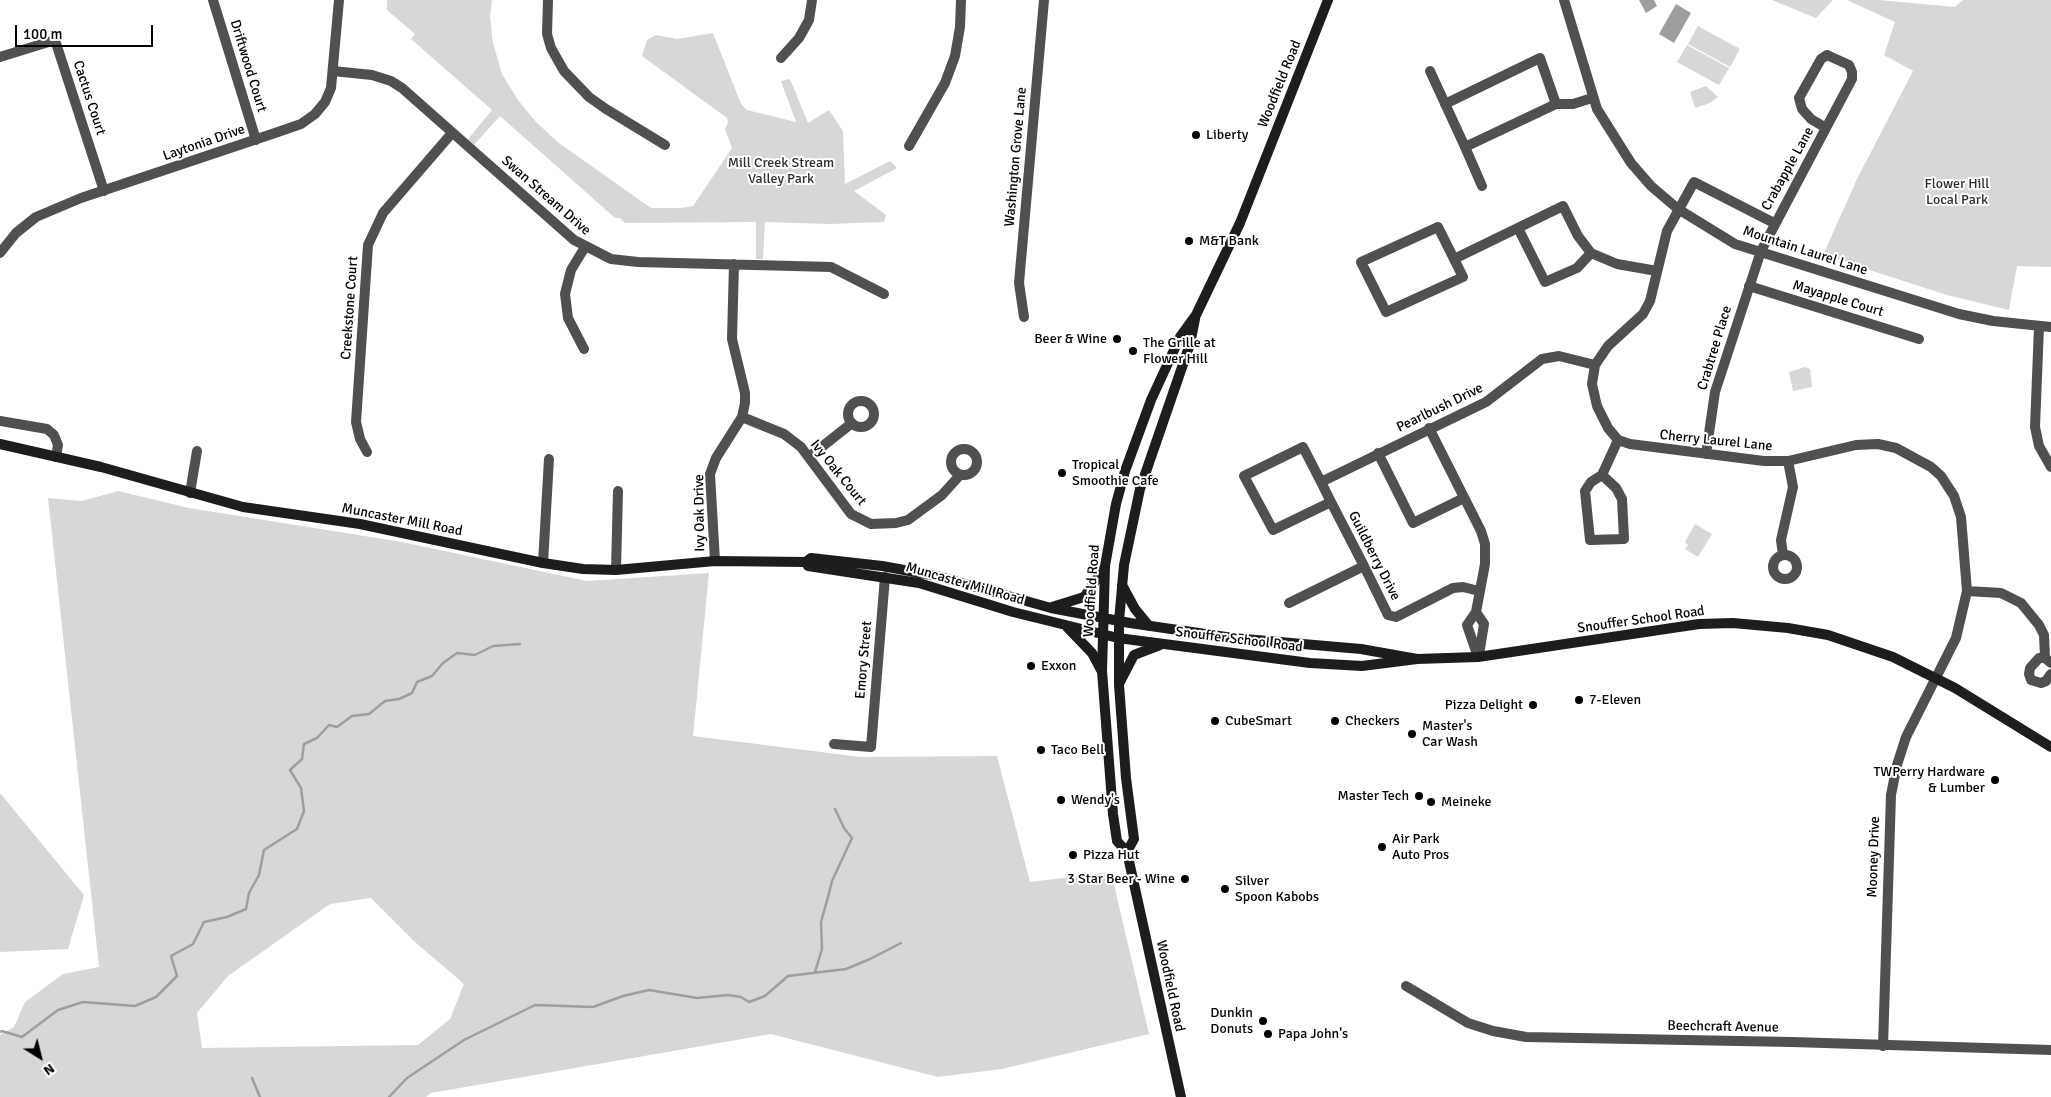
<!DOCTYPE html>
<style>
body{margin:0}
#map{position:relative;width:2051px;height:1097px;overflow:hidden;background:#fff;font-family:Signika,sans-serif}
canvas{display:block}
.north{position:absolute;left:15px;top:1032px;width:50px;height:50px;-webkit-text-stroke:4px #fff;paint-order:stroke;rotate:144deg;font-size:14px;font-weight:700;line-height:20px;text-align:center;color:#000}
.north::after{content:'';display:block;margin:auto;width:18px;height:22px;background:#000;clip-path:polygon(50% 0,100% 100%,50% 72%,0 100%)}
.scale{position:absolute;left:15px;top:25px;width:138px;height:22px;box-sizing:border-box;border:2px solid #000;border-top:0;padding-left:6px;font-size:15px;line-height:18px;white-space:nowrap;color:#000;-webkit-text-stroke:4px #fff;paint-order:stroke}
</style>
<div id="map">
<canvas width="2051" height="1097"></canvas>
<div class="north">N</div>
<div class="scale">100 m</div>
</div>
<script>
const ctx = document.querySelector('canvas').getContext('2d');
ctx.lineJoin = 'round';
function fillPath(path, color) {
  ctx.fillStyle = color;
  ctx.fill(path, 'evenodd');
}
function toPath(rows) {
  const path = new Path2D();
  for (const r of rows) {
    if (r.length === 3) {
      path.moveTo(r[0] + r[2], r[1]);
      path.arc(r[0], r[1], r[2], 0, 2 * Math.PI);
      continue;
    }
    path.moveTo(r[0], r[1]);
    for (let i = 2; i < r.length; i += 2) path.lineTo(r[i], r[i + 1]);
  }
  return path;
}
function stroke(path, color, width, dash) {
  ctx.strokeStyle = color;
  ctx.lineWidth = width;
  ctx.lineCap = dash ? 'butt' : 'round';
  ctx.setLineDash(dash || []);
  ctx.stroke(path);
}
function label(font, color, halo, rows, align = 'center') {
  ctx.font = font + ' Signika,sans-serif';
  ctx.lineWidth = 4;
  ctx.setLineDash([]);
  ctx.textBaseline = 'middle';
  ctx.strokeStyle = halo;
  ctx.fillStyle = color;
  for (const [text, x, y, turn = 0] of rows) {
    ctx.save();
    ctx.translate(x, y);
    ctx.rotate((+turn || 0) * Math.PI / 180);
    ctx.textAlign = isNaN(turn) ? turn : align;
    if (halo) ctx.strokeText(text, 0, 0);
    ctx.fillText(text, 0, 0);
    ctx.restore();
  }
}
fillPath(toPath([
 [387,0,492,0,490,16,493,43,502,74,518,100,536,122,559,143,651,208,681,208,693,206,732,148,725,129,728,122,727,118,642,56,647,40,656,35,677,39,713,33,741,104,747,110,796,122,781,81,790,79,808,123,829,110,843,131,845,184,890,161,897,168,854,191,886,215,884,222,830,224,765,222,763,259,756,259,756,222,625,223,620,218,615,218,500,116,474,145,468,139,492,110,411,39,415,34,387,10],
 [1772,0,1833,0,1816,18],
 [1847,0,1879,0,1955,7,1963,0,2051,0,2051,267,2017,266,2009,310,1947,295,1823,255,1857,179,1913,71,1884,55,1895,22],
 [1698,26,1740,49,1730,67,1688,44],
 [1687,45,1729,68,1719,85,1677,62],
 [1706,86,1718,97,1710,103,1695,108,1690,92],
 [1805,367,1810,369,1812,387,1793,391,1789,372],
 [118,491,189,508,402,542,587,581,709,573,693,736,861,757,997,756,1030,882,1111,872,1149,1034,1002,1069,938,1077,771,1034,431,1093,426,1097,0,1097,0,1035,14,1027,25,1002,63,974,99,967,48,498,82,501],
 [371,898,415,942,464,984,450,1019,418,1045,202,1048,197,1013,228,976,330,904],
 [1695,524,1712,534,1698,557,1685,549,1688,545,1685,542],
 [0,793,84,895,68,949,0,952]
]), '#d7d7d7');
fillPath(toPath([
 [1639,0,1654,0,1657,6,1646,13],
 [1676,4,1691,13,1674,43,1659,34]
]), '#9e9e9e');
stroke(toPath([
 [815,972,822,949,821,922,828,897,832,881,852,838,844,828,835,809],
 [0,1032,2,1031,22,1037,58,1010,83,1002,135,1006,156,997,177,976,171,956,193,944,204,922,227,917,246,909,249,893,259,875,264,850,297,829,304,811,301,788,290,770,302,759,304,744,317,738,329,725,337,727,352,716,369,714,385,701,399,699,412,693,417,682,432,676,443,663,457,653,475,655,493,646,520,644],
 [252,1078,260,1097],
 [389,1097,407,1078,464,1040,535,1005,593,1007,623,996,649,990,697,998,728,995,741,997,749,1002,765,996,788,976,846,969,870,959,901,943]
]), '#9e9e9e', 2.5);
stroke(toPath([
 [213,0,256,140],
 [548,0,547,34,551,48,564,71,589,97,606,109,665,145],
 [1564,0,1597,109,1631,163,1651,186,1678,209,1735,244,1959,314,1993,321,2051,327],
 [1827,55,1849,65,1852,72,1852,79,1826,128,1811,119,1802,109,1799,98,1821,59,1827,55],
 [0,57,55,40,104,191],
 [781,58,799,38,809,20,812,0],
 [333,71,372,75,391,81,402,88,574,240,611,259,638,262,831,267,884,294],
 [1430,71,1465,147,1556,104,1573,104,1592,98],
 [1445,104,1540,58,1556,104],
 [909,146,945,83,955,56,960,27,961,0],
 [1465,147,1482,186],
 [1774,223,1694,182,1667,231,1650,301,1643,314,1608,346,1595,365,1592,384,1597,406,1608,428,1618,440,1630,444,1764,461,1788,461,1856,445,1878,444,1896,448,1931,467,1941,476,1954,496,1961,517,1967,591,1956,638,1906,737,1897,765,1891,795,1883,1046],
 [1518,228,1545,282,1577,268,1591,253],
 [0,253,16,233,36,217,81,198,275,133,301,124,315,114,325,102,331,88,339,0],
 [1454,259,1438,227,1361,262,1386,312,1463,277,1454,259,1563,206,1578,236,1591,253,1617,264,1657,271],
 [1749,286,1919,339],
 [1024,317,1019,283,1044,0],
 [2039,327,2035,427,2039,446,2051,467],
 [584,349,568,318,565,294,571,270,585,247],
 [861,414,13],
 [742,417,784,434,801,447,851,514,871,524,896,523,908,520,942,495,960,475],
 [0,421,47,429,54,435,58,445,56,457],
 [1429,428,1481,531,1485,544,1485,564,1476,612,1467,625,1478,657],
 [964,462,13],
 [367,452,360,439,356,422,368,245,383,213,452,133],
 [1378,453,1413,523,1464,498],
 [1706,454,1715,392,1761,251,1826,128],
 [809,457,852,423],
 [1602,475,1616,488,1622,499,1624,539,1590,540,1585,491,1591,482,1602,475,1618,440],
 [1321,482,1486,402,1542,359,1559,356,1595,365],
 [190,493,197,451],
 [1331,502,1273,530,1244,476,1303,447,1321,482,1331,502,1364,566,1388,615,1396,617,1453,588,1463,587,1479,591],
 [1783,555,1781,540,1793,487,1788,461],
 [1785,567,12],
 [715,561,710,474,716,458,742,417,745,403,745,393,732,339,734,264],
 [543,563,549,459],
 [616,570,618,491],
 [1967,591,2001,593,2021,603,2039,625,2044,635,2045,658],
 [1289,603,1364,566],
 [1476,612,1484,624,1479,655],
 [2051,663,2045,658,2039,658,2030,668,2029,674,2031,680,2041,683,2046,681,2051,674],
 [834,744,871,747,885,577],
 [1406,986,1468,1023,1493,1031,1526,1037,1792,1042,2051,1050]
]), '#505050', 10);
stroke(toPath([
 [0,444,101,467,243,507,360,524,543,563,583,569,616,570,715,561,806,562,811,558,882,566,937,576,1051,608,1130,623,1233,638,1361,649,1417,659],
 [806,562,808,566,919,583,1013,612,1118,638,1310,663,1362,666,1417,659,1478,657,1699,624,1733,623,1788,628,1828,635,1893,657,1955,688,2051,747],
 [1122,585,1135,609,1149,626],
 [1052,607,1084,597,1105,567],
 [1067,627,1092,653,1101,670],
 [1120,682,1134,655,1160,645],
 [1127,852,1134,839,1126,778,1119,685,1119,621,1124,565,1140,489,1190,344,1195,319],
 [1181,1097,1127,852,1117,841,1113,814,1102,671,1105,566,1116,504,1125,471,1151,400,1180,337,1196,315,1240,223,1328,0]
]), '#1d1d1d', 10);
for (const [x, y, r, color] of [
 [1196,135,5,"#000"],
 [1189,241,5,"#000"],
 [1117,339,5,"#000"],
 [1133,351,5,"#000"],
 [1062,473,5,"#000"],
 [1031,666,5,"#000"],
 [1579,700,5,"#000"],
 [1533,705,5,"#000"],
 [1215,721,5,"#000"],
 [1335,721,5,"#000"],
 [1412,734,5,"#000"],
 [1041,750,5,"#000"],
 [1995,780,5,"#000"],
 [1419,796,5,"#000"],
 [1061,800,5,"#000"],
 [1431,802,5,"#000"],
 [1382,847,5,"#000"],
 [1073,855,5,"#000"],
 [1185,879,5,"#000"],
 [1225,889,5,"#000"],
 [1263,1021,5,"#000"],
 [1268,1034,5,"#000"]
]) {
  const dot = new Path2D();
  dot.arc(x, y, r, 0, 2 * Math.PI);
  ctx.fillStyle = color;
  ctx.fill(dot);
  stroke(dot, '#fff', 2);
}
label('14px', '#000', '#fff', [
 ["Driftwood Court",248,66,73],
 ["Woodfield Road",1280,84,-68],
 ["Cactus Court",89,98,72],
 ["Laytonia Drive",204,143,-19],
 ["Washington Grove Lane",1016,157,-85],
 ["Crabapple Lane",1788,169,-61],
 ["Swan Stream Drive",546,196,41],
 ["Mountain Laurel Lane",1805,251,18],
 ["Mayapple Court",1838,299,17],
 ["Creekstone Court",350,308,-86],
 ["Crabtree Place",1715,348,-73],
 ["Pearlbush Drive",1440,408,-26],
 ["Cherry Laurel Lane",1716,441,6],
 ["Ivy Oak Court",838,473,51],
 ["Ivy Oak Drive",700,513,-91],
 ["Muncaster Mill Road",402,520,11],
 ["Guildberry Drive",1374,556,63],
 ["Muncaster Mill Road",965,584,16],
 ["Woodfield Road",1092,591,-86],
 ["Snouffer School Road",1641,620,-8],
 ["Snouffer School Road",1239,640,7],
 ["Emory Street",864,660,-85],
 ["Mooney Drive",1874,857,-88],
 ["Woodfield Road",1170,986,78],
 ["Beechcraft Avenue",1723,1027,1]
]);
label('14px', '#000', '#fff', [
 ["Liberty",1206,135],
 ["M&T Bank",1199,241],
 ["Beer & Wine",1107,339,"right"],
 ["The Grille at",1143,343],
 ["Flower Hill",1143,359],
 ["Tropical",1072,465],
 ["Smoothie Cafe",1072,481],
 ["Exxon",1041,666],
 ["7-Eleven",1589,700],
 ["Pizza Delight",1523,705,"right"],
 ["CubeSmart",1225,721],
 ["Checkers",1345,721],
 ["Master's",1422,726],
 ["Car Wash",1422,742],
 ["Taco Bell",1051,750],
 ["TWPerry Hardware",1985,772,"right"],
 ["& Lumber",1985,788,"right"],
 ["Master Tech",1409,796,"right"],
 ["Wendy's",1071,800],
 ["Meineke",1441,802],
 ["Air Park",1392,839],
 ["Auto Pros",1392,855],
 ["Pizza Hut",1083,855],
 ["3 Star Beer - Wine",1175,879,"right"],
 ["Silver",1235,881],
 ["Spoon Kabobs",1235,897],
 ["Dunkin",1253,1013,"right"],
 ["Donuts",1253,1029,"right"],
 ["Papa John's",1278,1034]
], 'left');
label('14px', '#2e2e2e', '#fff', [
 ["Mill Creek Stream",781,163],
 ["Valley Park",781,179],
 ["Flower Hill",1957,184],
 ["Local Park",1957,200]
]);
</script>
